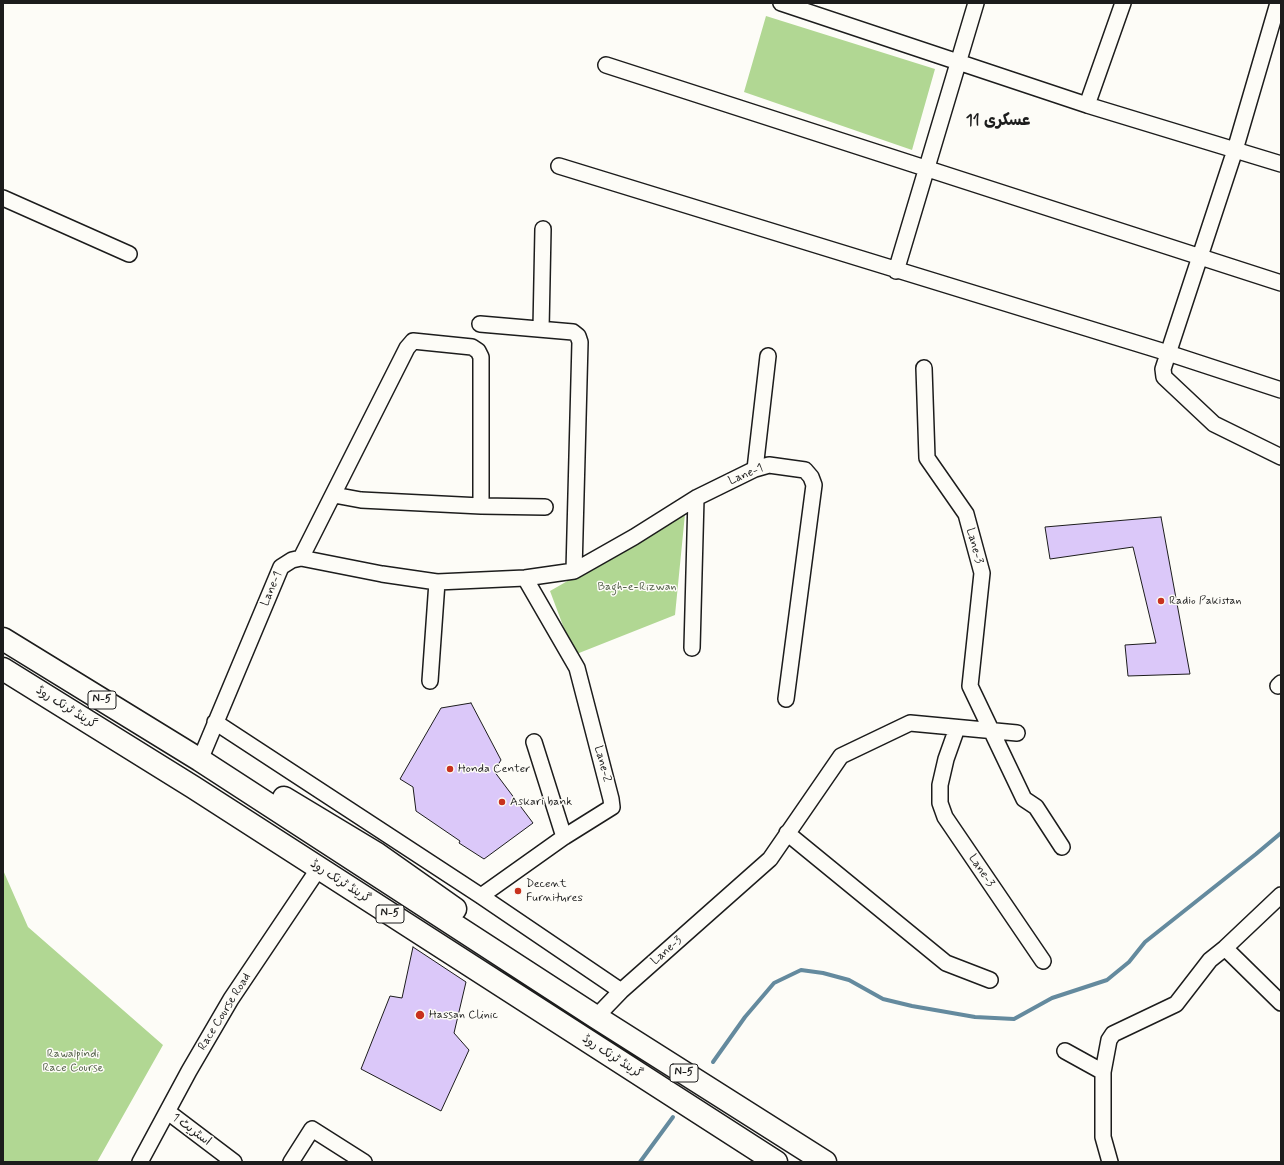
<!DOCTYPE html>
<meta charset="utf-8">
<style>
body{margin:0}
#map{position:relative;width:1284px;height:1165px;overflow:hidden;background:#fdfcf7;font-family:Mynerve,sans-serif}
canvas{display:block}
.frame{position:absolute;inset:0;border:4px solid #1c1c1c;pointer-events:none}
</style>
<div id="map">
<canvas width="1284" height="1165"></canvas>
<div class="frame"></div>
</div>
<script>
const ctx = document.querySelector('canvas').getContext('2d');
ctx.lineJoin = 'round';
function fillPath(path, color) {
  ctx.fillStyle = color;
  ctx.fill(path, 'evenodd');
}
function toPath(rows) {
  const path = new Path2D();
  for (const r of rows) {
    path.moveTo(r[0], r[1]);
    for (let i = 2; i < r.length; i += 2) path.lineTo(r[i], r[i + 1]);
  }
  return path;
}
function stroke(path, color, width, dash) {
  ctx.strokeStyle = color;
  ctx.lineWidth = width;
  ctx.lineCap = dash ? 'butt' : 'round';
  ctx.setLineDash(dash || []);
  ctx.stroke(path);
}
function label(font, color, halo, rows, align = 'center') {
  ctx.font = font + ' Mynerve,"Playpen Sans Arabic",sans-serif';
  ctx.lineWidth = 3;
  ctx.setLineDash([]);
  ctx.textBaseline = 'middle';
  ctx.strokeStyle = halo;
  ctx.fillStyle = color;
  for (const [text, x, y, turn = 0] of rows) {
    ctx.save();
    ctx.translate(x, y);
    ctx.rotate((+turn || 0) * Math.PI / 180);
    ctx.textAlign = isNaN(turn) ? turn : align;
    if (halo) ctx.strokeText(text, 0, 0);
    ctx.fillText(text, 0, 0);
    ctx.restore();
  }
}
fillPath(toPath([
 [766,16,935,69,912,150,744,92],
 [685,514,675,615,574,655,550,591],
 [3,870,28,927,163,1045,97,1162,3,1162]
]), '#b1d793');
stroke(toPath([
 [713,1062,745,1017,774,983,801,970,823,973,849,980,883,999,912,1006,975,1017,1014,1019,1052,998,1107,980,1129,962,1145,942,1256,854,1281,833],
 [640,1162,673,1117]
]), '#648a9e', 4);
const building = toPath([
 [1161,517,1190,674,1128,676,1125,645,1156,643,1133,547,1050,559,1045,527,1161,517],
 [471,703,501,760,494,771,533,823,484,859,459,843,460,841,416,811,413,787,400,779,441,708,471,703],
 [413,947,466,982,454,1033,469,1050,441,1111,361,1069,390,996,402,998,413,947]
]);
fillPath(building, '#dbc8f9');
stroke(building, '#1c1c1c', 1);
const minor = toPath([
 [781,3,1087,105,1281,164],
 [1278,3,1235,150,1163,369,1164,377,1214,424,1281,457],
 [606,65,1281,283],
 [1087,105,1123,3],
 [559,166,1168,353,1281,390],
 [3,198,129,254],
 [896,271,976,3],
 [480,324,573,332,578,336,580,342,574,571],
 [541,329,543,229],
 [924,368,927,458,966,514,982,573,970,686,1024,799,1036,807,1062,847],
 [755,469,768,356],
 [334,495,361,500,481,506,545,507],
 [301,558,407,348,413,341,472,347,478,351,481,357,481,506],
 [692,648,696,498],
 [430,681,437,582],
 [1278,686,1281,683],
 [215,722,481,896,621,991],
 [957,728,946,759,940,785,940,803,945,817,1043,961],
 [534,742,564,837],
 [200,760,281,567,292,560,301,558,382,574,437,582,525,578,574,571,634,537,696,498,755,469,769,465,805,470,811,477,814,485,786,699],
 [787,833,946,963,990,980],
 [481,896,564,837,612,807,611,799,577,668,525,578],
 [1225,948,1281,1003],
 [596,1017,621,991,770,859,841,756,910,723,1017,733],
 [1065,1051,1103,1072],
 [168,1112,234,1162],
 [140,1162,189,1071,231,999,319,868],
 [291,1162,312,1129,364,1162],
 [1110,1162,1103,1137,1103,1072,1109,1040,1113,1034,1176,1004,1210,960,1225,948,1281,895]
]);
const highway = toPath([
 [3,639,200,760,596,1017,825,1162],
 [3,669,193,787,776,1162],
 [284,798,377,854,455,909]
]);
stroke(minor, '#1c1c1c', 18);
stroke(highway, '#1c1c1c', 25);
stroke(minor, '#fdfcf7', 15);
stroke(highway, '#fdfcf7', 22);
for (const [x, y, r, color] of [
 [1161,601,4,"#c8321e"],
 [450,769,4,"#c8321e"],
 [502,802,4,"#c8321e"],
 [518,891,4,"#c8321e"],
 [420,1015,5,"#c8321e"]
]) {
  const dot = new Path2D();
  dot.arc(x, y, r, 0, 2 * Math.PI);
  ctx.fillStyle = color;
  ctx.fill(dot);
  stroke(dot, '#fdfcf7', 1.5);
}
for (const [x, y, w] of [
 [102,700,28],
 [390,914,28],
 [684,1073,28]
]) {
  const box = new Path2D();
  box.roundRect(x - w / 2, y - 9, w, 18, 3);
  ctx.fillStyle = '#fdfcf7';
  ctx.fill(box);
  stroke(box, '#1c1c1c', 1);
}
label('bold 11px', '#1c1c1c', null, [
 ["N-5",102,700],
 ["N-5",390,914],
 ["N-5",684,1073]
]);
label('12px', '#1c1c1c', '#fdfcf7', [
 ["Lane-1",746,475,-23],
 ["Lane-3",974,546,75],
 ["Lane-1",272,589,-67],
 ["گرینڈ ٹرنک روڈ",66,708,32],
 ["Lane-2",602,764,75],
 ["Lane-3",981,871,56],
 ["گرینڈ ٹرنک روڈ",340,882,33],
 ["Lane-3",667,951,-41],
 ["Race Course Road",225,1012,-58],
 ["گرینڈ ٹرنک روڈ",612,1057,33],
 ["اسٹریٹ 1",191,1130,37]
]);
label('12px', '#505d46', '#fdfcf7', [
 ["Bagh-e-Rizwan",637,587],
 ["Rawalpindi",73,1054],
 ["Race Course",73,1068]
]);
label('12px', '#1c1c1c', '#fdfcf7', [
 ["Radio Pakistan",1169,601],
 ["Honda Center",458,769],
 ["Askari bank",510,802],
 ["Decent",526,884],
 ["Furnitures",526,898],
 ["Hassan Clinic",429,1015]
], 'left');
label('bold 16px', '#1c1c1c', '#fdfcf7', [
 ["عسکری 11",998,122]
]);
</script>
